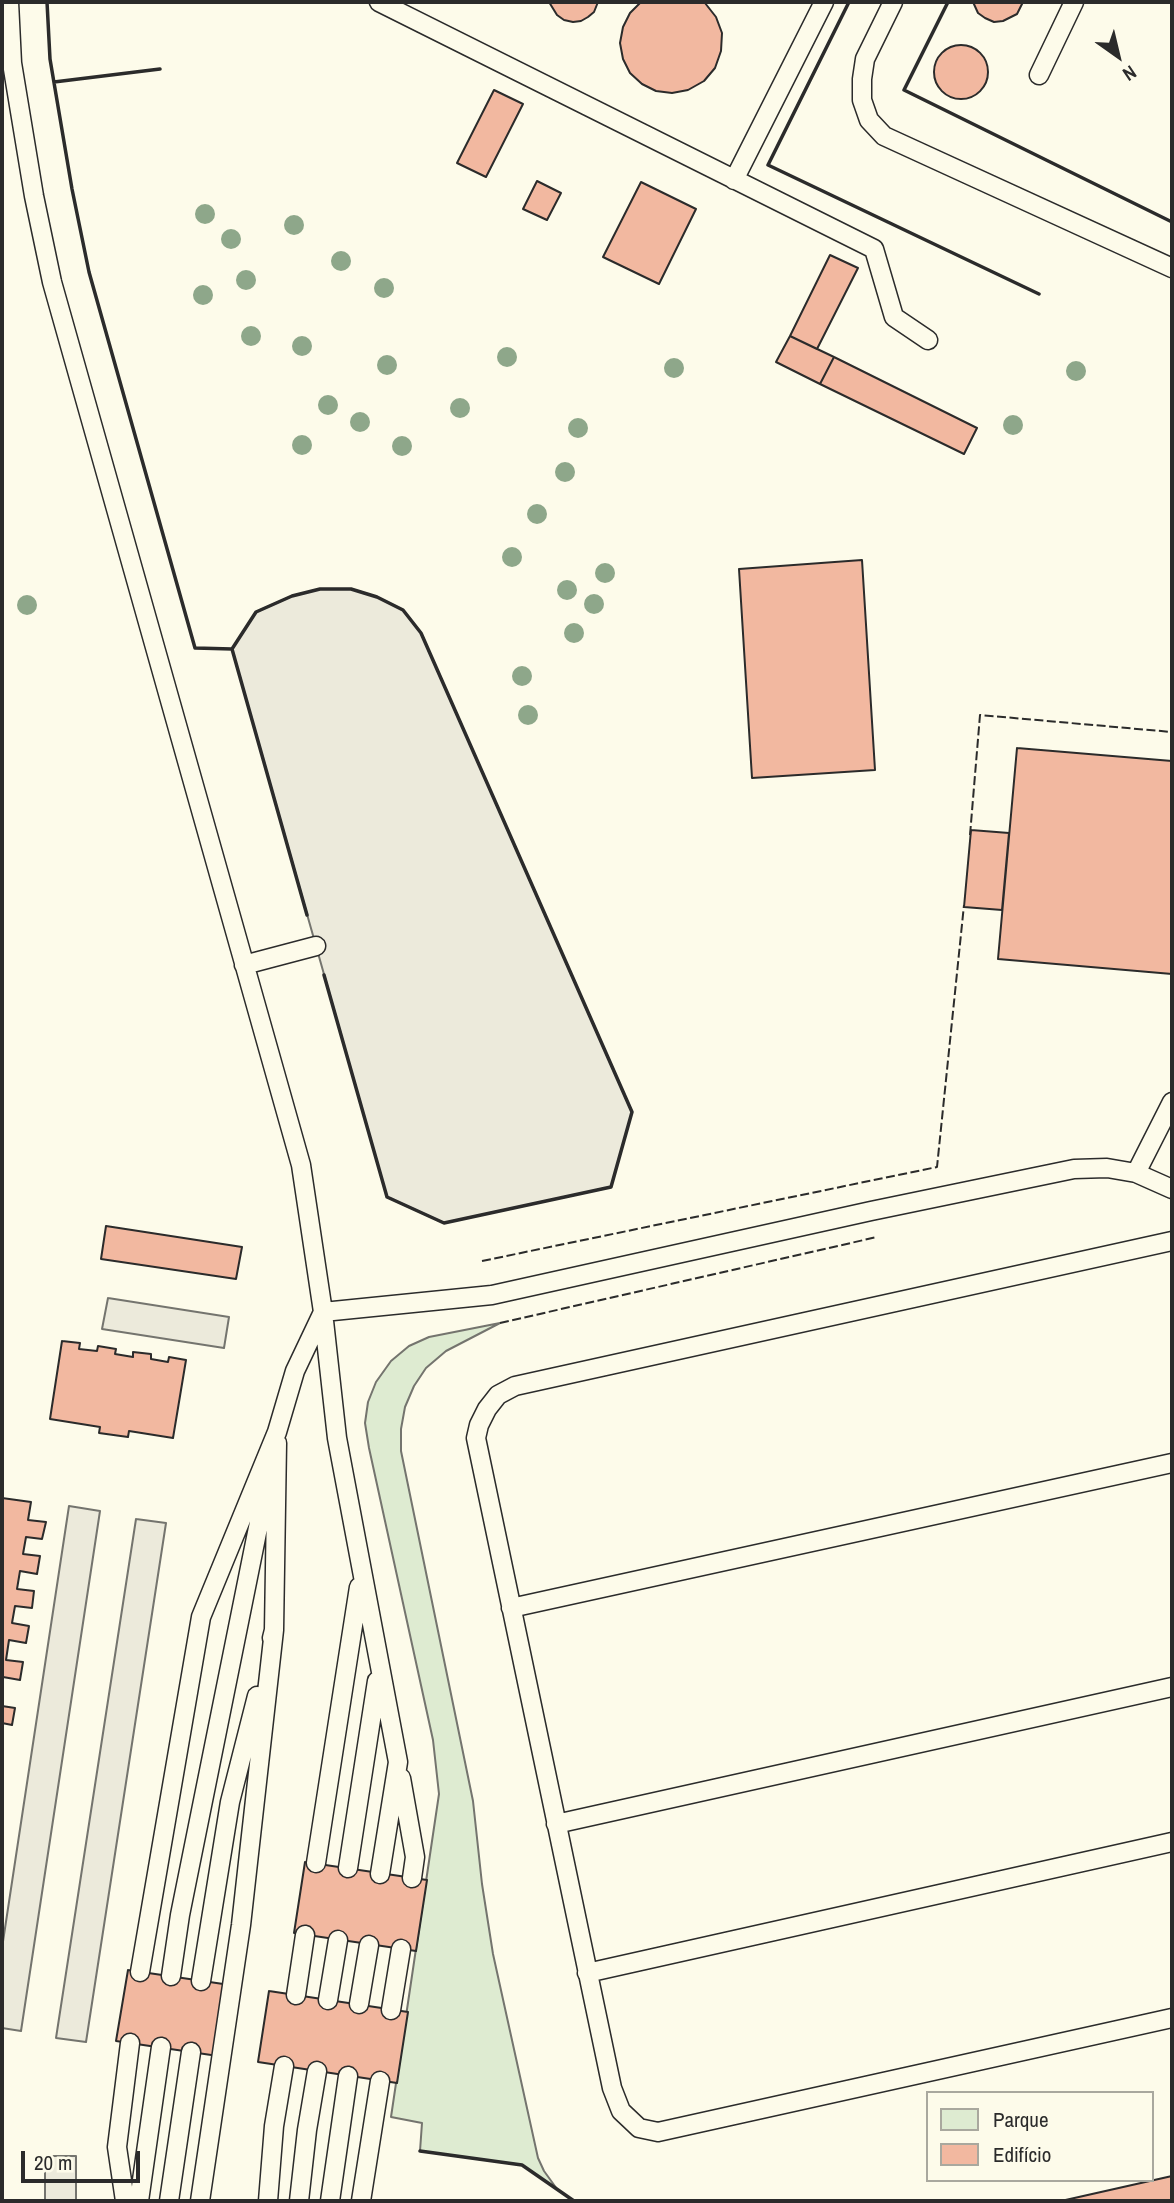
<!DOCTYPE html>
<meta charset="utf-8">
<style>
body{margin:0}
#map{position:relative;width:1174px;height:2203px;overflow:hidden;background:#fdfbea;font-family:"Archivo Narrow",sans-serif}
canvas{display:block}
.frame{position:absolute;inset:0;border:4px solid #2b2b2b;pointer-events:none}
.legend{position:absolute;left:926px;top:2091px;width:228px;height:91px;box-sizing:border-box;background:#fdfbea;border:2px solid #a9a89e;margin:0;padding:9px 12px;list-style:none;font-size:21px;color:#2b2b2b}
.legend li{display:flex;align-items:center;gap:14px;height:35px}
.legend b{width:35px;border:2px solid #a9a89e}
.north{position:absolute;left:1083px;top:21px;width:70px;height:70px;-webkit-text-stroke:5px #fdfbea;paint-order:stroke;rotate:146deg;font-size:19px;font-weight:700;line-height:28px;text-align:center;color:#2b2b2b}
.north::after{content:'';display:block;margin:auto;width:24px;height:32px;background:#2b2b2b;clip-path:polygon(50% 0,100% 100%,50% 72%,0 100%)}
.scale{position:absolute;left:21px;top:2151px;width:119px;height:32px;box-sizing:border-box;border:4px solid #2b2b2b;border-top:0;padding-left:9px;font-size:21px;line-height:24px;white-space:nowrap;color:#2b2b2b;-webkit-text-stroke:5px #fdfbea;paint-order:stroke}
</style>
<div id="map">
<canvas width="1174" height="2203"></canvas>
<div class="frame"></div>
<ul class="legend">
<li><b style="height:19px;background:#deebd1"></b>Parque</li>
<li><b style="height:19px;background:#f2b8a0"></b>Edifício</li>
</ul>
<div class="north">N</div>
<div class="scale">20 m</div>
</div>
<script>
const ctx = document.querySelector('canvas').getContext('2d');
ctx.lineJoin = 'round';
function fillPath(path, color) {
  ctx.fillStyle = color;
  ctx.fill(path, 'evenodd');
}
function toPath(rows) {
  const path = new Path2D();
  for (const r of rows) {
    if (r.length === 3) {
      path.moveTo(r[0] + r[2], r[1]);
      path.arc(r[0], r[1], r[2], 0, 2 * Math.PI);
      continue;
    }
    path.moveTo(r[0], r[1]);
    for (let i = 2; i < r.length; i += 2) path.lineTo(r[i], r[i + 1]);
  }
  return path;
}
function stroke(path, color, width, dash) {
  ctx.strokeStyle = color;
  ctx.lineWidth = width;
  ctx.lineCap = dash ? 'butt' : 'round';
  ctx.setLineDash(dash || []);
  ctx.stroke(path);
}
const green = toPath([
 [500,1323,446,1351,426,1368,414,1386,405,1407,401,1429,401,1451,473,1801,482,1884,493,1954,538,2158,544,2171,557,2189,522,2165,420,2151,422,2123,391,2117,439,1794,433,1740,369,1448,365,1423,368,1402,376,1382,391,1361,409,1346,429,1337,500,1323]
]);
fillPath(green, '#deebd1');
stroke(green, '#74746e', 2);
const parking = toPath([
 [320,589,351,589,377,597,403,610,421,633,632,1112,611,1187,444,1223,387,1197,232,649,256,612,292,596,320,589],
 [108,1298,229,1317,224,1348,102,1329,108,1298],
 [69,1506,100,1511,21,2031,2,2028,2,1948,69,1506],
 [136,1519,166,1523,86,2042,56,2038,136,1519],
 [45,2156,76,2156,76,2201,45,2201,45,2156]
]);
fillPath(parking, '#eceadb');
stroke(parking, '#74746e', 2);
const building = toPath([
 [549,2,598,2,594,12,588,17,581,21,573,22,564,20,557,15,549,2],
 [641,2,702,2,705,3,716,17,722,33,721,51,715,68,704,81,688,90,672,93,656,91,642,84,630,73,623,59,620,43,623,27,630,13,641,2],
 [973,2,1023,2,1017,14,1003,21,994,22,985,18,978,13,973,2],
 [961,72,27],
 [494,90,523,104,486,177,457,163,494,90],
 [537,181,561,193,547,220,523,209,537,181],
 [641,182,696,209,659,284,603,257,641,182],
 [830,255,858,268,817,349,790,336,830,255],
 [790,336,834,357,820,384,776,362,790,336],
 [834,357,977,428,964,454,820,384,834,357],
 [862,560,875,770,752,778,739,569,862,560],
 [1017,748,1172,761,1172,974,998,959,1017,748],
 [971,830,1009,833,1002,910,964,907,971,830],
 [106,1226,242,1247,236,1279,101,1259,106,1226],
 [62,1341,80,1343,79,1349,97,1351,98,1346,116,1349,115,1354,133,1357,133,1352,151,1354,151,1359,168,1362,169,1357,186,1360,173,1438,129,1431,128,1437,99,1433,100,1427,50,1419,62,1341],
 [2,1498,31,1502,28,1520,46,1522,42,1539,26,1537,23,1554,40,1556,37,1574,20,1571,17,1589,34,1591,32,1608,15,1606,12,1623,29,1626,26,1643,9,1640,6,1660,23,1662,20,1680,3,1677,2,1683,2,1498],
 [2,1706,15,1708,12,1725,2,1723,2,1706],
 [305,1862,427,1880,416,1951,294,1933,305,1862],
 [128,1970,230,1985,218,2056,116,2041,128,1970],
 [269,1991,408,2012,397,2083,258,2062,269,1991],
 [1172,2176,1172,2201,1061,2201,1172,2176]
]);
fillPath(building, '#f2b8a0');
stroke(building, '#2b2b2b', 2);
const service = toPath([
 [9,2,12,63,34,196,52,282,301,1165,323,1312,337,1438,398,1762,380,1874],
 [379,2,874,249,894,317,928,340],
 [893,2,865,59,862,79,862,100,869,120,884,136,1172,268],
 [1039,75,1074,2],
 [734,180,824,2],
 [244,965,316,946],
 [1136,1173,1172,1102],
 [1172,1241,515,1386,498,1395,487,1409,479,1425,476,1438,612,2088,621,2111,639,2128,658,2132,1172,2018],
 [323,1312,492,1295,871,1211,1074,1169,1107,1168,1136,1173,1172,1189],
 [511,1608,1172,1463],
 [272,1638,274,1630,277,1443],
 [401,1778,415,1857,412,1878],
 [556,1824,1172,1687],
 [316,1863,359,1587],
 [348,1868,377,1681],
 [140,1972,201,1617,277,1432,295,1371,323,1312],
 [587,1973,1172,1842],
 [171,1976,180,1915,269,1473],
 [201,1981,230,1802,257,1696],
 [296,1995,305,1935],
 [328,2000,338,1940],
 [359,2004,369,1945],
 [391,2010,401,1949],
 [125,2201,117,2147,130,2043],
 [139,2201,161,2047],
 [169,2201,191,2052],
 [200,2201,241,1925,274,1630],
 [268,2201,274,2126,284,2066],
 [299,2201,307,2130,317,2071],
 [330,2201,348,2076],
 [361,2201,380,2081]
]);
stroke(service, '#2b2b2b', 21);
stroke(service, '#fdfbea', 18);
stroke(toPath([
 [970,835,980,715,1172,732],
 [482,1261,937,1167,964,905],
 [500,1323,877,1237]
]), '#2b2b2b', 2, [9, 3.5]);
stroke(toPath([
 [47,2,50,59,72,189,89,272,195,648,232,649,256,612,292,596,320,589,351,589,377,597,403,610,421,633,632,1112,611,1187,444,1223,387,1197,324,975],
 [849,2,768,165,1039,294],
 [948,2,904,90,1172,222],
 [54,82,160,69],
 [232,649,307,915],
 [420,2151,522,2165,574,2201]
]), '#2b2b2b', 3.5);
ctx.fillStyle = '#8ea78a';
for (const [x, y] of [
 [205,214],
 [294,225],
 [231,239],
 [341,261],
 [246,280],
 [384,288],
 [203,295],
 [251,336],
 [302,346],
 [507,357],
 [387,365],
 [674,368],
 [1076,371],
 [328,405],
 [460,408],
 [360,422],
 [1013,425],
 [578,428],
 [302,445],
 [402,446],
 [565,472],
 [537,514],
 [512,557],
 [605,573],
 [567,590],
 [594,604],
 [27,605],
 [574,633],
 [522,676],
 [528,715]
]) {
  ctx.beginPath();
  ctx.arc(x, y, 10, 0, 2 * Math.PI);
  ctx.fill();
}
</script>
